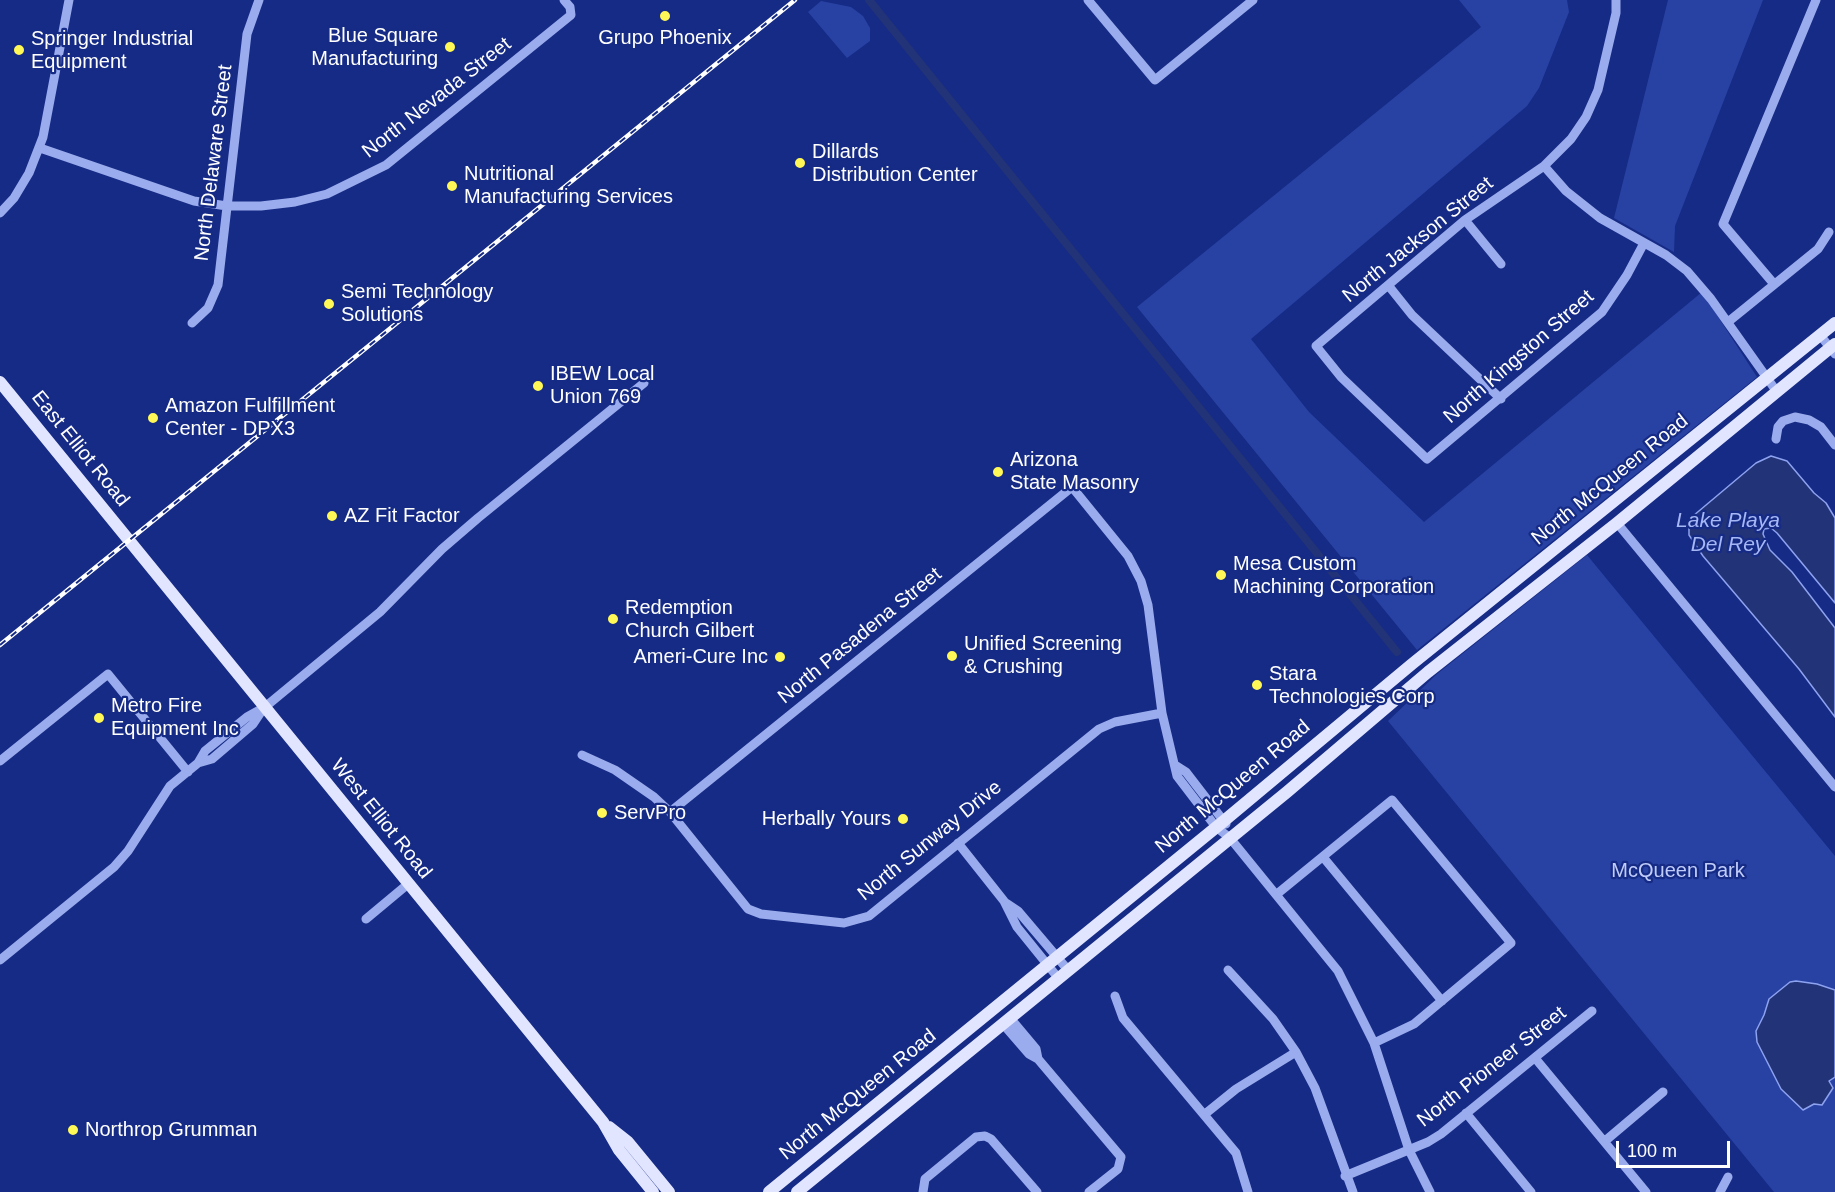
<!DOCTYPE html>
<style>
body{margin:0}
#map{position:relative;width:1835px;height:1192px;overflow:hidden;background:#162b85;font-family:Helvetica,sans-serif}
canvas{display:block}
.scale{position:absolute;left:1616px;top:1141px;width:114px;height:27px;box-sizing:border-box;border:3px solid #fff;border-top:0;padding-left:8px;font-size:18px;line-height:21px;white-space:nowrap;color:#fff;-webkit-text-stroke:4px #162b85;paint-order:stroke}
</style>
<div id="map">
<canvas width="1835" height="1192"></canvas>
<div class="scale">100 m</div>
</div>
<script>
const ctx = document.querySelector('canvas').getContext('2d');
ctx.lineJoin = 'round';
function fillPath(path, color) {
  ctx.fillStyle = color;
  ctx.fill(path, 'evenodd');
}
function toPath(rows) {
  const path = new Path2D();
  for (const r of rows) {
    path.moveTo(r[0], r[1]);
    for (let i = 2; i < r.length; i += 2) path.lineTo(r[i], r[i + 1]);
  }
  return path;
}
function stroke(path, color, width, dash) {
  ctx.strokeStyle = color;
  ctx.lineWidth = width;
  ctx.lineCap = dash ? 'butt' : 'round';
  ctx.setLineDash(dash || []);
  ctx.stroke(path);
}
function label(font, color, halo, rows, align = 'center') {
  ctx.font = font + ' Helvetica,sans-serif';
  ctx.lineWidth = 4.5;
  ctx.setLineDash([]);
  ctx.textBaseline = 'middle';
  ctx.strokeStyle = halo;
  ctx.fillStyle = color;
  for (const [text, x, y, turn = 0] of rows) {
    ctx.save();
    ctx.translate(x, y);
    ctx.rotate((+turn || 0) * Math.PI / 180);
    ctx.textAlign = isNaN(turn) ? turn : align;
    if (halo) ctx.strokeText(text, 0, 0);
    ctx.fillText(text, 0, 0);
    ctx.restore();
  }
}
fillPath(toPath([
 [1459,0,1567,0,1569,12,1539,88,1527,106,1251,339,1309,412,1424,522,1702,292,1757,377,1417,650,1137,307,1481,27],
 [1668,0,1763,0,1675,226,1674,252,1614,218],
 [821,1,851,7,863,16,870,28,870,41,847,58,808,12],
 [1587,555,1835,856,1835,1192,1774,1192,1388,721,1437,674]
]), '#2842a4');
const water = toPath([
 [1771,456,1787,461,1814,493,1826,503,1835,518,1835,603,1777,533,1771,528,1764,529,1763,534,1770,550,1792,572,1835,628,1835,717,1799,669,1703,556,1689,535,1689,522,1693,516,1756,463,1771,456],
 [1796,981,1817,984,1835,990,1835,1077,1829,1081,1833,1088,1822,1105,1814,1104,1803,1110,1781,1089,1757,1042,1756,1031,1764,1015,1769,999,1790,982,1796,981]
]);
fillPath(water, '#233377');
stroke(water, '#8da2f0', 1.5);
stroke(toPath([
 [869,0,1397,652]
]), '#233377', 8);
stroke(toPath([
 [1088,0,1155,80,1253,0],
 [1616,0,1616,13,1598,90,1586,117,1571,139,1544,166,1465,220,1316,346,1341,377,1427,459,1602,312,1627,275,1644,243],
 [40,148,194,201,227,206,261,206,295,202,327,194,386,165,571,15,570,7,564,0],
 [1544,166,1566,191,1600,218,1666,255,1687,271,1711,299,1777,392],
 [0,213,14,198,29,173,43,137,69,0],
 [1465,220,1501,264],
 [1774,284,1723,224,1816,0],
 [1388,285,1412,315,1501,399],
 [1728,322,1818,249,1829,232],
 [192,323,208,308,218,285,247,34,259,0],
 [1820,335,1835,354],
 [1776,439,1778,427,1783,421,1795,417,1809,420,1821,427,1835,445],
 [1617,523,1835,787],
 [582,755,615,770,654,797,670,812,748,909,761,914,844,923,869,916,1099,729,1115,722,1162,713],
 [0,761,108,674,188,772],
 [198,763,205,751,247,717,265,707,380,612,442,549,478,518,644,383],
 [1175,765,1186,772,1226,824],
 [670,812,1072,487,1128,556,1141,581,1148,605,1162,713,1177,776,1216,827,1230,838,1338,971,1374,1043,1409,1150,1430,1192],
 [958,843,1004,901,1017,927,1059,979],
 [1323,857,1442,1001],
 [1277,894,1392,800,1511,943,1414,1024,1374,1043],
 [1006,903,1018,911,1068,970],
 [366,919,408,884],
 [0,960,114,867,128,851,170,786,198,763,212,759,253,724,263,709],
 [1228,970,1273,1019,1296,1052,1315,1088,1353,1192],
 [1115,996,1123,1018,1236,1153,1248,1192],
 [1010,1018,1036,1049,1038,1059],
 [1003,1024,1029,1054,1038,1059,1121,1157,1118,1169,1089,1192],
 [1535,1058,1646,1192],
 [1466,1113,1531,1192],
 [1205,1114,1236,1089,1296,1052],
 [1605,1141,1663,1092],
 [1345,1176,1428,1142,1441,1134,1592,1011],
 [923,1192,925,1179,976,1137,985,1136,991,1139,1037,1192],
 [1720,1192,1728,1177]
]), '#9aacee', 9);
stroke(toPath([
 [0,382,603,1122,619,1150,653,1192],
 [609,1127,628,1142,669,1192],
 [769,1192,1219,825,1412,664,1835,323],
 [797,1192,1287,792,1428,672,1617,523,1835,344]
]), '#e1e5ff', 12);
const rail = toPath([
 [0,645,795,0]
]);
stroke(rail, '#fff', 4.5);
stroke(rail, '#162b85', 2, [7]);
for (const [x, y, r, color] of [
 [665,16,6,"#fff857"],
 [450,47,6,"#fff857"],
 [19,50,6,"#fff857"],
 [800,163,6,"#fff857"],
 [452,186,6,"#fff857"],
 [329,304,6,"#fff857"],
 [538,386,6,"#fff857"],
 [153,418,6,"#fff857"],
 [998,472,6,"#fff857"],
 [332,516,6,"#fff857"],
 [1221,575,6,"#fff857"],
 [613,619,6,"#fff857"],
 [952,656,6,"#fff857"],
 [780,657,6,"#fff857"],
 [1257,685,6,"#fff857"],
 [99,718,6,"#fff857"],
 [602,813,6,"#fff857"],
 [903,819,6,"#fff857"],
 [73,1130,6,"#fff857"]
]) {
  const dot = new Path2D();
  dot.arc(x, y, r, 0, 2 * Math.PI);
  ctx.fillStyle = color;
  ctx.fill(dot);
  stroke(dot, '#162b85', 2);
}
label('20px', '#fff', '#162b85', [
 ["Blue Square",438,36,"right"],
 ["Manufacturing",438,59,"right"],
 ["Grupo Phoenix",665,38,"center"],
 ["Springer Industrial",31,39],
 ["Equipment",31,62],
 ["Dillards",812,152],
 ["Distribution Center",812,175],
 ["Nutritional",464,174],
 ["Manufacturing Services",464,197],
 ["Semi Technology",341,292],
 ["Solutions",341,315],
 ["IBEW Local",550,374],
 ["Union 769",550,397],
 ["Amazon Fulfillment",165,406],
 ["Center - DPX3",165,429],
 ["Arizona",1010,460],
 ["State Masonry",1010,483],
 ["AZ Fit Factor",344,516],
 ["Mesa Custom",1233,564],
 ["Machining Corporation",1233,587],
 ["Redemption",625,608],
 ["Church Gilbert",625,631],
 ["Unified Screening",964,644],
 ["& Crushing",964,667],
 ["Ameri-Cure Inc",768,657,"right"],
 ["Stara",1269,674],
 ["Technologies Corp",1269,697],
 ["Metro Fire",111,706],
 ["Equipment Inc",111,729],
 ["ServPro",614,813],
 ["Herbally Yours",891,819,"right"],
 ["Northrop Grumman",85,1130]
], 'left');
label('20px', '#fff', '#162b85', [
 ["North Nevada Street",437,98,-38],
 ["North Delaware Street",214,163,-83],
 ["North Jackson Street",1418,240,-39],
 ["North Kingston Street",1519,357,-41],
 ["East Elliot Road",80,449,51],
 ["North McQueen Road",1610,480,-39],
 ["North Pasadena Street",860,636,-39],
 ["North McQueen Road",1233,787,-40],
 ["West Elliot Road",381,819,51],
 ["North Sunway Drive",930,841,-39],
 ["North Pioneer Street",1492,1067,-38],
 ["North McQueen Road",858,1095,-39]
]);
label('20px', '#c0ccfa', '#162b85', [
 ["McQueen Park",1678,871]
]);
label('italic 21px', '#a6b7f5', '#162b85', [
 ["Lake Playa",1728,521],
 ["Del Rey",1728,545]
]);
</script>
